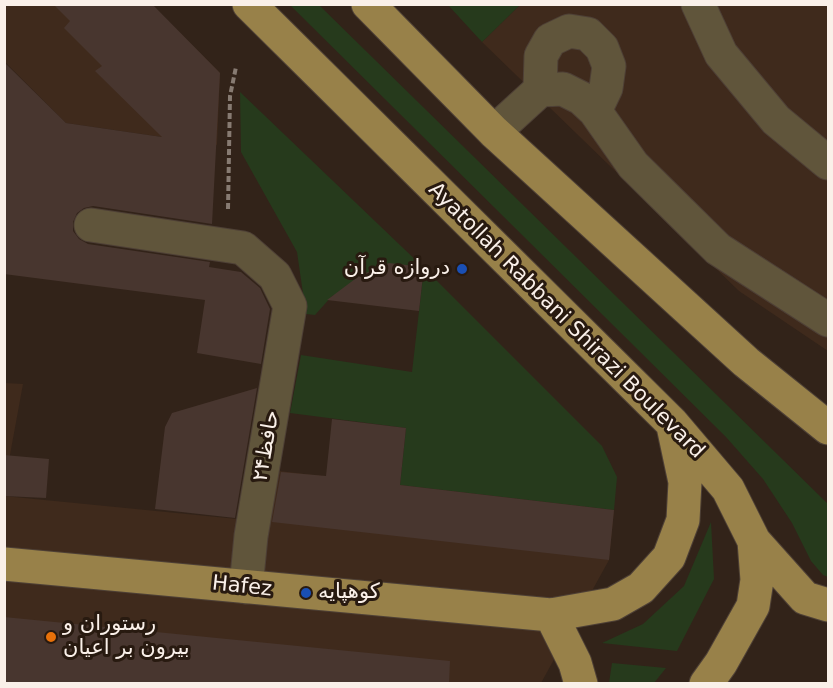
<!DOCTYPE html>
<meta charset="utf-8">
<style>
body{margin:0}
#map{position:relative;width:833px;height:688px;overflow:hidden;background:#322319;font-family:"DejaVu Sans",sans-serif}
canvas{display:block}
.frame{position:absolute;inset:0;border:6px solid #faf0e9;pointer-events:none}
</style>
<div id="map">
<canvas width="833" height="688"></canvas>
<div class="frame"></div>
</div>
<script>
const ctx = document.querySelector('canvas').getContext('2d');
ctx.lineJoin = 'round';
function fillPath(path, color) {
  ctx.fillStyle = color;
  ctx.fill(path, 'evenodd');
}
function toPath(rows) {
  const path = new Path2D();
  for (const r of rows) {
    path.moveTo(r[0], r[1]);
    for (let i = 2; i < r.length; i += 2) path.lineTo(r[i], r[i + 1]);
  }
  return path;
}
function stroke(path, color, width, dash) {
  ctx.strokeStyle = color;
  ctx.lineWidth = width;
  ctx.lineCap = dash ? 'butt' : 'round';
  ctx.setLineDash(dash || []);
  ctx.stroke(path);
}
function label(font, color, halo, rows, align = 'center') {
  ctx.font = font + ' "DejaVu Sans",Vazirmatn,sans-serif';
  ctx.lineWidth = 6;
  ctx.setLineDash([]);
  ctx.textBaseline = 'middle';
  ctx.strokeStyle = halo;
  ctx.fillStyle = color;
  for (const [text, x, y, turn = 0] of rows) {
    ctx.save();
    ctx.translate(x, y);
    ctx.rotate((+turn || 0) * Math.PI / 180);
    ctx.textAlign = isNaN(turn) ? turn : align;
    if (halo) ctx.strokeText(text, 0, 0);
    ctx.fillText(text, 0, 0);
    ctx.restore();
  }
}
fillPath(toPath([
 [4,5,152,5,220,73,217,145,66,123,5,62],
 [520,5,828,5,828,351,739,291,482,42],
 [5,383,23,384,5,482],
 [279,471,614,510,609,560,541,683,5,684,4,496,237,519]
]), '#3f2a1c');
fillPath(toPath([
 [290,5,319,5,828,504,828,577,823,575,811,561,792,523,763,479,726,437],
 [448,5,447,5,520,5,482,42],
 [240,92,424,268,602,446,617,477,614,510,400,485,406,428,290,413,301,355,412,372,424,268,332,296,315,315,306,314,297,252,241,152],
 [711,522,714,579,677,651,602,643,643,624,684,586],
 [612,663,666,668,654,683,609,683]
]), '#263a1c');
fillPath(toPath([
 [53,4,152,4,220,73,212,224,93,206,84,208,77,213,73,222,73,231,79,239,88,244,210,262,209,267,241,272,260,288,270,309,261,364,197,353,205,300,4,274,4,62,66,123,162,137,95,71,102,66,64,28,70,21],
 [389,263,424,267,419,311,327,300,359,276],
 [257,388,235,518,155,509,165,427,172,413],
 [332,419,406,428,400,485,614,510,609,560,272,522,281,472,326,476],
 [4,455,49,459,46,498,4,496],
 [4,617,450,661,449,684,4,684]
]), '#48362f');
const minor = toPath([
 [698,4,721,54,776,120,828,163],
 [540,90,541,56,550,40,569,31,588,34,602,48,609,66,606,88,595,111],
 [494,132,540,90,563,89,581,98,595,111,633,165,718,249,828,320],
 [91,225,243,248,275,276,290,306,251,536,246,587]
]);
const major = toPath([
 [249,4,672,423,728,489,754,541,757,580,753,606,721,663,706,684],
 [368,4,494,132,746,362,828,428],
 [754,541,805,598,828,605],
 [4,564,551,615,613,604,641,588,669,557,683,520,685,482,673,426],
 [551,615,575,663,581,684]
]);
stroke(minor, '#4e4036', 35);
stroke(major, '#4e4036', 35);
stroke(toPath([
 [228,209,230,96,236,67]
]), '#877b72', 4, [6, 3]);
stroke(minor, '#60553b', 33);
stroke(major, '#988149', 33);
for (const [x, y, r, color] of [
 [462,269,6,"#1a4fb4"],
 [306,593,6,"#1a4fb4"],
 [51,637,6,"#e8710a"]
]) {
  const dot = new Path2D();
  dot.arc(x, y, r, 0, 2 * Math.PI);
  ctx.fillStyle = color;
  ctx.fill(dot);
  stroke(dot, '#281a10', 2);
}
label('21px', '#faf0e9', '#281a10', [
 ["دروازه قرآن",450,269,"right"],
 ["کوهپایه",318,593],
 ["رستوران و",63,625],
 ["بیرون بر اعيان",63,649]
], 'left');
label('21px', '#faf0e9', '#281a10', [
 ["Ayatollah Rabbani Shirazi Boulevard",566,321,45],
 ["حافظ۲۴",267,446,-80],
 ["Hafez",242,587,6]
]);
</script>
